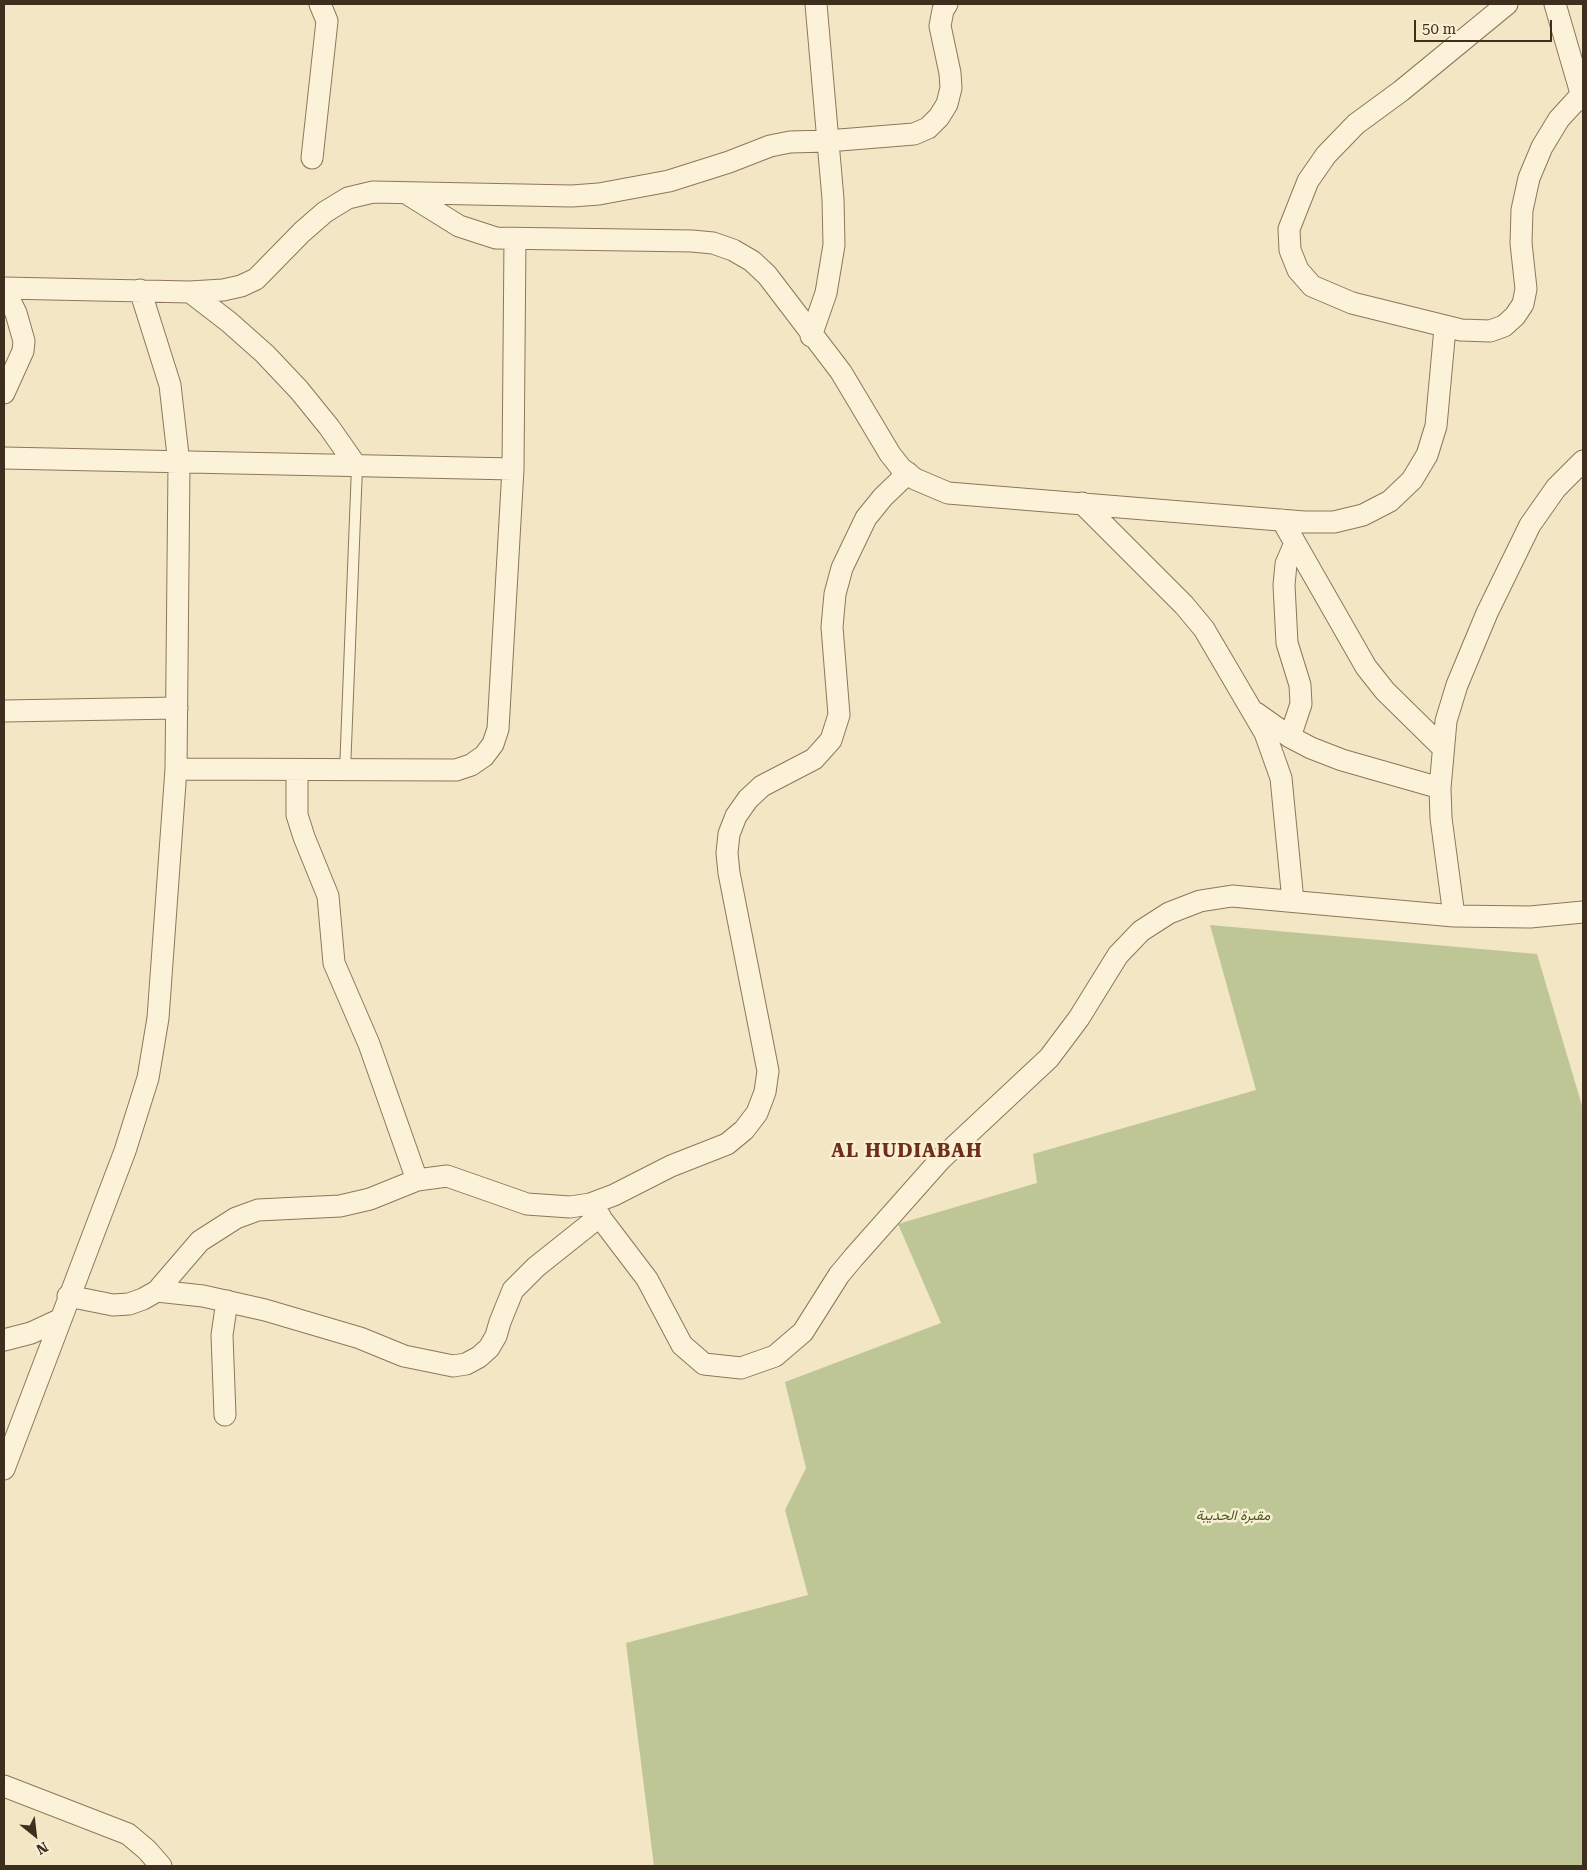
<!DOCTYPE html>
<meta charset="utf-8">
<style>
body{margin:0}
#map{position:relative;width:1587px;height:1870px;overflow:hidden;background:#f2e6c4;font-family:"Roboto Serif",serif}
canvas{display:block}
.frame{position:absolute;inset:0;border:5px solid #3d2e1e;pointer-events:none}
.north{position:absolute;left:10px;top:1810px;width:50px;height:50px;-webkit-text-stroke:4px #f8efd5;paint-order:stroke;rotate:151deg;font-size:14px;font-weight:700;line-height:20px;text-align:center;color:#3d2e1e}
.north::after{content:'';display:block;margin:auto;width:18px;height:22px;background:#3d2e1e;clip-path:polygon(50% 0,100% 100%,50% 72%,0 100%)}
.scale{position:absolute;left:1414px;top:20px;width:138px;height:22px;box-sizing:border-box;border:2px solid #3d2e1e;border-top:0;padding-left:6px;font-size:15px;line-height:18px;white-space:nowrap;color:#3d2e1e;-webkit-text-stroke:4px #f8efd5;paint-order:stroke}
</style>
<div id="map">
<canvas width="1587" height="1870"></canvas>
<div class="frame"></div>
<div class="north">N</div>
<div class="scale">50 m</div>
</div>
<script>
const ctx = document.querySelector('canvas').getContext('2d');
ctx.lineJoin = 'round';
function fillPath(path, color) {
  ctx.fillStyle = color;
  ctx.fill(path, 'evenodd');
}
function toPath(rows) {
  const path = new Path2D();
  for (const r of rows) {
    path.moveTo(r[0], r[1]);
    for (let i = 2; i < r.length; i += 2) path.lineTo(r[i], r[i + 1]);
  }
  return path;
}
function stroke(path, color, width, dash) {
  ctx.strokeStyle = color;
  ctx.lineWidth = width;
  ctx.lineCap = dash ? 'butt' : 'round';
  ctx.setLineDash(dash || []);
  ctx.stroke(path);
}
function label(font, color, halo, rows, align = 'center') {
  ctx.font = font + ' "Roboto Serif",Vazirmatn,serif';
  ctx.lineWidth = 5;
  ctx.setLineDash([]);
  ctx.textBaseline = 'middle';
  ctx.strokeStyle = halo;
  ctx.fillStyle = color;
  for (const [text, x, y, turn = 0] of rows) {
    ctx.save();
    ctx.translate(x, y);
    ctx.rotate((+turn || 0) * Math.PI / 180);
    ctx.textAlign = isNaN(turn) ? turn : align;
    if (halo) ctx.strokeText(text, 0, 0);
    ctx.fillText(text, 0, 0);
    ctx.restore();
  }
}
fillPath(toPath([
 [1210,925,1537,954,1583,1109,1583,1866,654,1866,626,1643,808,1595,785,1510,806,1468,785,1382,941,1323,898,1224,1037,1183,1033,1154,1256,1090]
]), '#bec696');
const service = toPath([
 [345,771,357,467]
]);
const minor = toPath([
 [1507,4,1401,91,1356,124,1326,155,1308,181,1289,229,1290,250,1298,270,1312,286,1352,303,1461,330,1490,331,1504,326,1515,316,1523,304,1526,289,1521,243,1522,210,1529,178,1542,147,1559,119,1581,95],
 [1555,4,1583,100],
 [312,158,327,21,320,4],
 [406,193,459,226,496,238,692,241,713,243,733,250,752,261,767,275,841,372,890,454,901,468,915,479,948,493,1304,522,1334,522,1363,515,1390,501,1412,480,1427,455,1436,426,1445,328],
 [4,288,190,292,223,290,241,286,256,279,302,232,325,212,348,198,373,192,572,196,599,194,669,181,729,162,770,146,790,142,827,141,914,134,928,128,939,117,947,104,951,88,950,73,940,26,943,10,947,4],
 [4,289,16,313,24,341,23,351,4,393],
 [190,292,229,322,265,354,299,390,329,427,357,467],
 [811,336,826,293,834,245,833,199,816,4],
 [4,458,513,469],
 [1082,503,1184,605,1204,629,1265,733,1281,778,1293,901],
 [1282,520,1366,667,1385,691,1443,748],
 [4,711,177,708],
 [1256,713,1290,737,1311,748,1342,760,1440,788],
 [1290,737,1301,704,1300,685,1287,643,1284,585,1286,564,1295,543],
 [176,769,456,770,471,765,484,756,493,744,498,729,513,469,515,239],
 [297,770,297,815,304,837,328,896,334,963,369,1044,417,1180],
 [1454,916,1441,818,1440,788,1446,721,1457,685,1487,613,1530,525,1556,488,1583,461],
 [590,1204,647,1279,682,1345,704,1364,741,1368,775,1356,803,1332,839,1275,854,1257,941,1159,1049,1058,1079,1018,1118,955,1141,931,1169,913,1200,901,1232,896,1454,916,1530,917,1583,912],
 [157,1291,203,1296,265,1310,360,1338,404,1356,453,1366,466,1364,479,1357,489,1348,496,1336,500,1322,513,1290,536,1267,600,1216],
 [68,1296,113,1305,129,1304,143,1299,157,1291,200,1241,236,1218,258,1210,340,1206,370,1199,417,1180,447,1176,527,1204,570,1207,590,1204,614,1195,671,1166,727,1144,744,1130,757,1113,765,1092,768,1071,729,873,727,853,729,834,736,816,748,799,762,786,814,759,831,740,839,715,832,627,835,594,842,568,866,518,883,497,908,473],
 [4,1340,31,1333,59,1320],
 [225,1415,222,1335,227,1301],
 [4,1469,125,1151,148,1078,158,1018,176,769,179,464,170,385,140,290],
 [4,1786,128,1834,147,1850,161,1866]
]);
stroke(service, '#8e7759', 12);
stroke(minor, '#8e7759', 23);
stroke(service, '#fbf2d9', 10);
stroke(minor, '#fbf2d9', 21);
label('italic 14px', '#4b5b23', '#f8efd5', [
 ["مقبرة الحديبة",1233,1516]
]);
ctx.letterSpacing = '1px';
label('bold 19px', '#6e2e19', '#f8efd5', [
 ["AL HUDIABAH",907,1151]
]);
ctx.letterSpacing = '0px';
</script>
